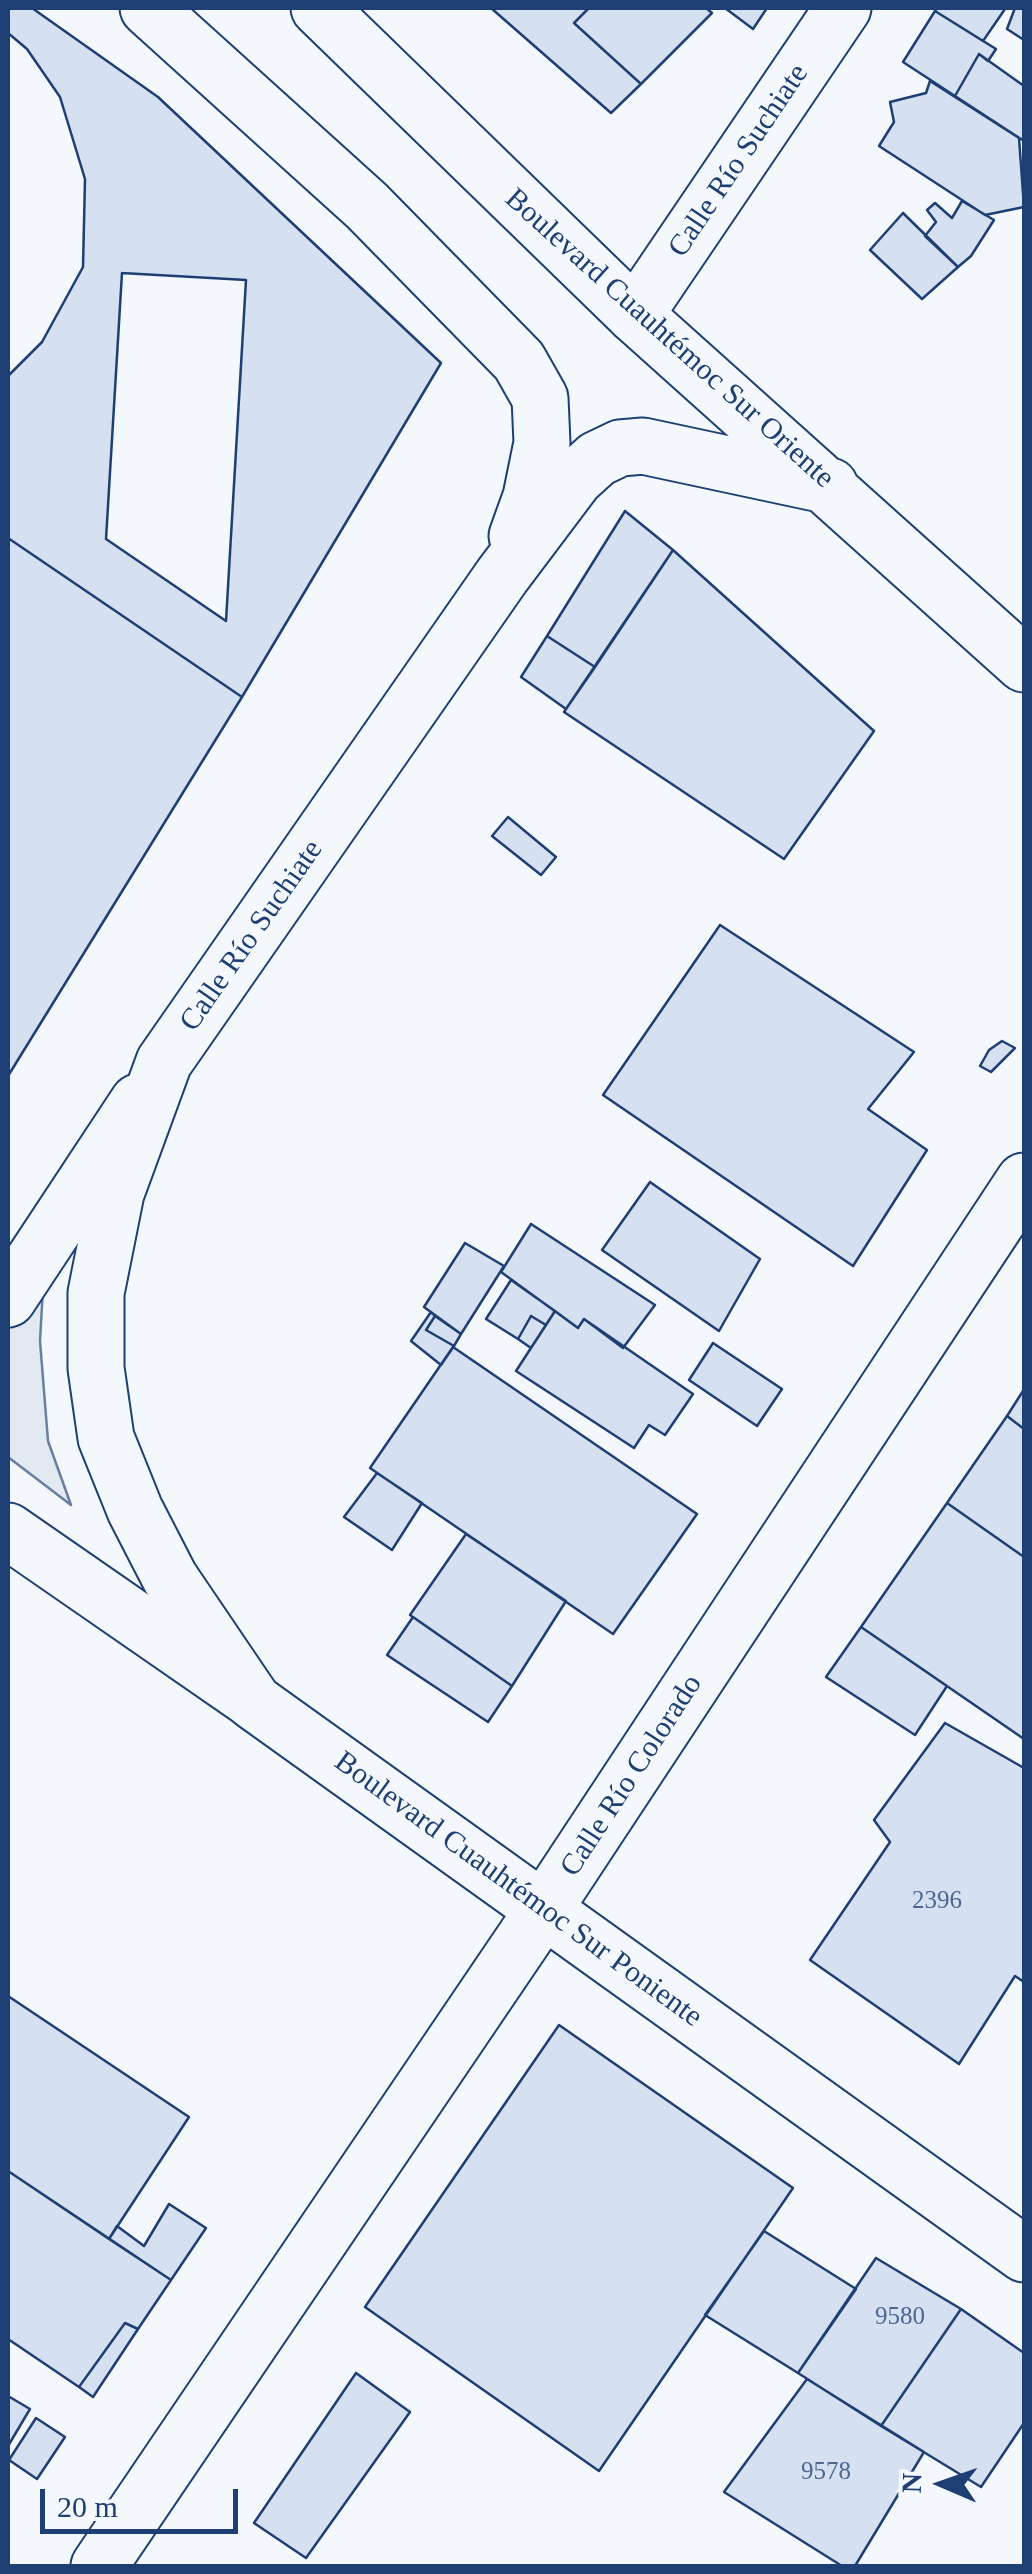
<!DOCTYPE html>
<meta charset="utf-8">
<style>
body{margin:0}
#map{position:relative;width:1032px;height:2574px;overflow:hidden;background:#f4f7fb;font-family:"Times New Roman",serif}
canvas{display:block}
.frame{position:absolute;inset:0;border:10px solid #1d3f73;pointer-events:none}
.north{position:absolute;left:892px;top:2434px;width:100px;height:100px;-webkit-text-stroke:8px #f4f7fb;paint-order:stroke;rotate:272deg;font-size:28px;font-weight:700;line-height:40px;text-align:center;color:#1d3f73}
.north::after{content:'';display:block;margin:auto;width:35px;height:45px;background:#1d3f73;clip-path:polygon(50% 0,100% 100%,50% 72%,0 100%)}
.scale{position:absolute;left:40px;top:2489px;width:198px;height:45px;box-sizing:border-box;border:5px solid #1d3f73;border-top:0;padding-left:12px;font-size:30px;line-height:35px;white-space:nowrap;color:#1d3f73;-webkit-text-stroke:8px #f4f7fb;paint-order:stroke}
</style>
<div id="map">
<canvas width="1032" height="2574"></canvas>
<div class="frame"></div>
<div class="north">N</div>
<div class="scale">20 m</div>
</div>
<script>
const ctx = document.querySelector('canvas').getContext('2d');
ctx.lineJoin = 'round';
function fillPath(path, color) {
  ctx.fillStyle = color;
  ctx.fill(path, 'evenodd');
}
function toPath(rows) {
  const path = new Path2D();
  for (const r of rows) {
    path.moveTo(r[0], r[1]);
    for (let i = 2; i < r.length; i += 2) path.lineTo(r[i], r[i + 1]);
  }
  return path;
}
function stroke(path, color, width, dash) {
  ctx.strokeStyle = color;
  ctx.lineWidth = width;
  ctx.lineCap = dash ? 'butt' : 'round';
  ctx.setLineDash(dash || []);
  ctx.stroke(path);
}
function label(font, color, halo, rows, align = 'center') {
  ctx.font = font + ' "Times New Roman",serif';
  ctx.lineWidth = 8;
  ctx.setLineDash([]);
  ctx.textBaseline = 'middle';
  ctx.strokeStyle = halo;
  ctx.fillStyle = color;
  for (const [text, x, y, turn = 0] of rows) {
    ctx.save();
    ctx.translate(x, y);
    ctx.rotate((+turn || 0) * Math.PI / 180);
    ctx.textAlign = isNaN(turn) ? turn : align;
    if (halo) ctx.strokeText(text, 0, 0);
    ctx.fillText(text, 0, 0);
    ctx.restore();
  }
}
const green = toPath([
 [44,1271,40,1341,48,1441,71,1505,8,1457,8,1327,44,1271]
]);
fillPath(green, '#e3e9f0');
stroke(green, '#687fa3', 2.5);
const building = toPath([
 [8,8,32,8,158,97,441,363,242,697,8,538,8,8],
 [491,8,589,8,574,23,641,84,611,113,491,8],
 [589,8,706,8,712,13,641,84,574,23,589,8],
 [725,8,767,8,753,29,725,8],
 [937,8,1003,8,1005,9,983,41,935,11,937,8],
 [1015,8,1024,8,1024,40,1007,29,1015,8],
 [935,11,996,49,988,61,979,54,955,96,903,62,935,11],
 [8,33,27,49,60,97,85,179,83,267,42,342,8,376,8,33],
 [979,54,1024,86,1024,141,955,96,979,54],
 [930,81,1019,138,1024,207,985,215,879,146,894,122,890,102,926,93,930,81],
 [962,201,994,220,971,256,958,267,925,236,936,222,927,210,935,203,952,218,962,201],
 [903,213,958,267,922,299,870,250,903,213],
 [122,273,246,280,226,621,106,539,122,273],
 [625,511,673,550,595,667,547,636,625,511],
 [8,538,242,697,8,1076,8,538],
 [673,550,874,731,784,859,564,712,673,550],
 [547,636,595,667,566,709,521,677,547,636],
 [508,817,556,857,541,875,492,836,508,817],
 [720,925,914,1052,868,1109,927,1150,853,1266,603,1095,720,925],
 [1002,1041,1015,1048,991,1072,980,1066,989,1050,1002,1041],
 [650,1182,760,1259,719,1331,602,1250,650,1182],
 [531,1224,655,1305,623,1348,584,1319,578,1328,501,1272,531,1224],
 [465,1243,504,1266,461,1334,424,1307,465,1243],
 [511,1280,555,1311,546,1325,531,1316,518,1339,486,1319,511,1280],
 [555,1311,578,1328,584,1319,693,1394,665,1435,649,1425,634,1448,516,1371,555,1311],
 [431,1312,435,1316,426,1330,454,1346,441,1365,411,1341,431,1312],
 [435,1316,461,1334,454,1346,426,1330,435,1316],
 [531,1316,546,1325,531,1348,518,1339,531,1316],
 [713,1343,782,1389,757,1426,689,1380,713,1343],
 [453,1347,697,1514,613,1634,370,1468,453,1347],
 [1023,1391,1024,1392,1024,1429,1007,1416,1023,1391],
 [1007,1416,1024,1429,1024,1557,947,1503,1007,1416],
 [377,1473,422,1503,392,1550,344,1517,377,1473],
 [947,1503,1024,1557,1024,1739,861,1627,947,1503],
 [466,1534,566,1601,512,1686,410,1615,466,1534],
 [413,1617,512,1686,488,1722,387,1655,413,1617],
 [861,1627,947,1686,915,1735,826,1677,861,1627],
 [945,1723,1024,1768,1024,1982,1015,1976,959,2064,810,1960,890,1842,874,1820,945,1723],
 [8,1996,189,2117,109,2239,8,2171,8,1996],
 [559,2025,793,2188,599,2471,365,2307,559,2025],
 [8,2171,171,2280,138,2329,125,2323,79,2387,8,2339,8,2171],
 [169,2204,206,2228,171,2280,109,2239,117,2226,144,2246,169,2204],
 [764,2231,856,2289,798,2373,705,2315,764,2231],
 [876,2258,961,2309,881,2426,798,2373,876,2258],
 [961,2309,1024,2353,1024,2423,981,2487,881,2426,961,2309],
 [125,2323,138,2329,93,2397,79,2387,125,2323],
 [356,2373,410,2412,306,2558,254,2523,356,2373],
 [807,2379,924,2452,855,2566,842,2566,724,2492,807,2379],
 [8,2396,30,2409,8,2446,8,2396],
 [36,2418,65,2437,37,2479,9,2460,36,2418]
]);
fillPath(building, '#d5e0f0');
stroke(building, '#1d3f73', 2.5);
const minor = toPath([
 [635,315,843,8],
 [8,1299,138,1102],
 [8,1531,252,1700],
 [99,2566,544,1909,1024,1181]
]);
const major = toPath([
 [148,8,367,206,519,361,540,398,542,443,531,497,517,536],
 [319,8,635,315,1024,664],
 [830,486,643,446,620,448,597,459,575,479,502,576,164,1062,116,1193,96,1293,96,1368,106,1438,135,1510,170,1578,254,1702,1024,2254]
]);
stroke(minor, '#1d3f73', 59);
stroke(major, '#1d3f73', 59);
stroke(minor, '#f4f7fb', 55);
stroke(major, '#f4f7fb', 55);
label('25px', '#4b6792', null, [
 ["2396",937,1901],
 ["9580",900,2317],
 ["9578",826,2472]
]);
label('30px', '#1d3f73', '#f4f7fb', [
 ["Calle Río Suchiate",739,161,-56],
 ["Boulevard Cuauhtémoc Sur Oriente",669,339,42],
 ["Calle Río Suchiate",252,936,-55],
 ["Calle Río Colorado",632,1776,-57],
 ["Boulevard Cuauhtémoc Sur Poniente",518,1890,36]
]);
</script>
